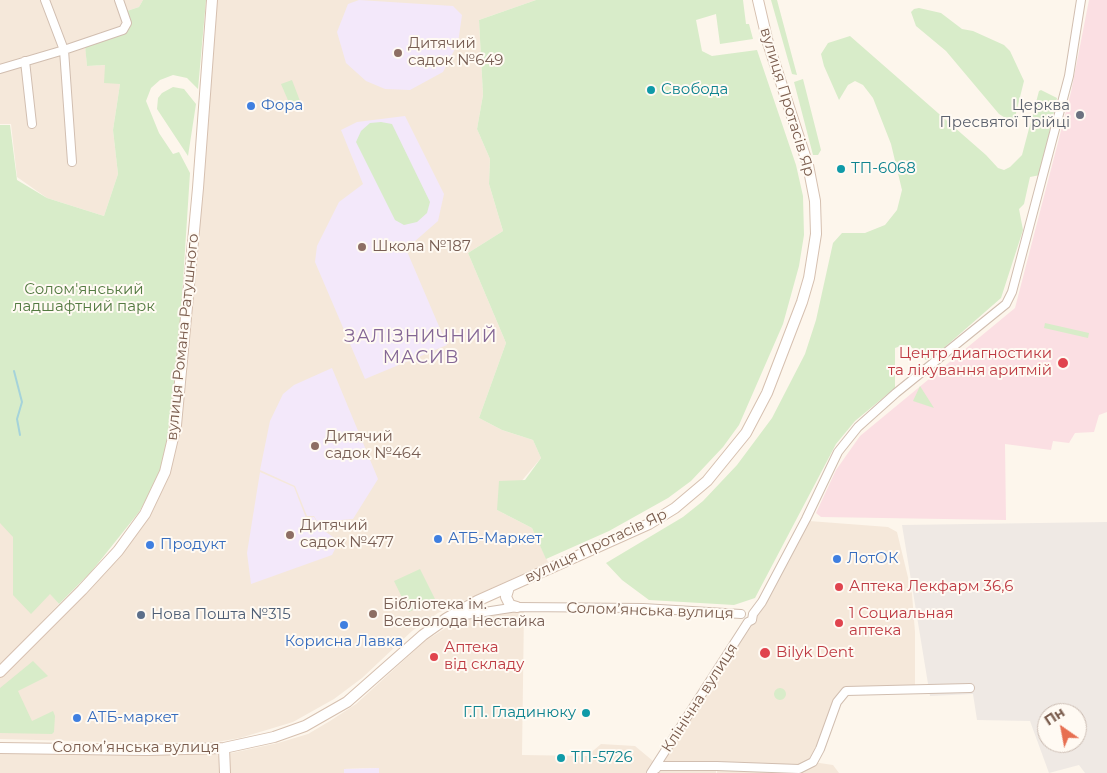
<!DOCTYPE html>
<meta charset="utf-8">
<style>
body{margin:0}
#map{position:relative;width:1107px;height:773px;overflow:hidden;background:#fdf6ec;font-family:Montserrat,sans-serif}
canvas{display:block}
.north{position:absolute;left:1037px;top:703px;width:50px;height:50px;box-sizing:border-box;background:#fffaf3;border:1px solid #cabbb1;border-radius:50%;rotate:327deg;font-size:14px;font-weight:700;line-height:20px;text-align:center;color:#7a5c4d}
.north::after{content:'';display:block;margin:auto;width:18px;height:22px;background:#e76f51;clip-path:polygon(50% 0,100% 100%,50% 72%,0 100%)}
</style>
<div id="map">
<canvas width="1107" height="773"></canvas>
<div class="north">Пн</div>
</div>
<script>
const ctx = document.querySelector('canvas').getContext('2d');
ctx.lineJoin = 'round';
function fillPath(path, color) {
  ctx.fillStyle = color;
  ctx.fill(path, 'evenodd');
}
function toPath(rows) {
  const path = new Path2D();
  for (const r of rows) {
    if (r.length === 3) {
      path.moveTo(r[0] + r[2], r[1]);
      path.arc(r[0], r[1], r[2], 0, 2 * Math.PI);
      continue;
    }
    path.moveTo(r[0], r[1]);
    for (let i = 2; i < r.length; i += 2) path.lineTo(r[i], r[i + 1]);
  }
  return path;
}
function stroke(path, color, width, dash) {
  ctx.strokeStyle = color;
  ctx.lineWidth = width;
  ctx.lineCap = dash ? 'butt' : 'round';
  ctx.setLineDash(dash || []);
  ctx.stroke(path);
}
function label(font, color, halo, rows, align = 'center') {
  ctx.font = font + ' Montserrat,sans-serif';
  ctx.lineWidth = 4;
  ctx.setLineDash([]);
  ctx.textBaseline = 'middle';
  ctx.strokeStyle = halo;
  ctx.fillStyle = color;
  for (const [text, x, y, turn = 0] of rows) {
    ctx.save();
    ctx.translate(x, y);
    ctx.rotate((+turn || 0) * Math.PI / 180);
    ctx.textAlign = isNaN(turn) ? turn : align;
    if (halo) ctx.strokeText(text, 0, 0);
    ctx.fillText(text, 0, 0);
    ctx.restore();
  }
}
fillPath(toPath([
 [0,0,143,0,139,7,124,12,126,25,85,42,87,66,105,65,120,84,113,130,118,174,104,216,47,198,17,177,11,124,0,124],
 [216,0,536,0,479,20,483,95,477,129,490,159,489,184,503,231,468,253,506,343,479,418,502,430,533,440,541,458,497,510,532,528,548,562,438,613,412,631,362,678,334,699,293,722,240,738,217,742,148,743,0,739,0,677,122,553,172,448],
 [0,515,15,530,15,552,59,604,0,665],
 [809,521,888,527,897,532,912,594,915,632,915,686,847,688,840,691,835,699,819,747,811,761,802,766,716,764,716,773,379,773,379,768,345,769,344,773,228,773,227,754,278,743,308,734,330,721,356,704,425,641,449,626,474,616,524,610,522,755,587,756,601,744,635,746,653,761,659,761,755,620],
 [0,753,215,754,221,757,222,773,0,773],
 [813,762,833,765,839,773,717,773,717,766,799,769]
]), '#f5e8da');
fillPath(toPath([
 [1107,522,1107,773,1085,773,1079,765,1049,773,1030,721,977,720,973,694,930,696,902,525],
 [1047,713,1077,713,1077,743,1047,743]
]), '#efe9e4');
fillPath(toPath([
 [359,0,453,6,462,15,458,43,443,72,410,90,385,89,366,81,346,63,337,32,348,4],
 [405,116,444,194,438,221,406,249,447,345,365,379,315,262,317,246,339,202,363,184,341,130,357,122],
 [332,368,378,479,353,519,329,521,321,528,314,516,307,516,295,486,260,470,270,421,283,394,294,385],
 [260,472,294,487,306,518,314,517,320,528,339,541,332,555,251,584,247,553],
 [379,768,379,773,344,773,344,769]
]), '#f3e8fa');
fillPath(toPath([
 [1089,0,1107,0,1107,412,1099,415,1094,432,1075,433,1069,443,1053,441,1051,450,1005,444,1006,520,821,517,816,513,836,470,860,436,1015,308,1071,92]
]), '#fbdfe3');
fillPath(toPath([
 [143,0,206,0,198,89,187,78,173,75,160,80,151,88,146,101,159,133,173,154,179,152,190,173,179,343,165,457,155,485,139,512,91,572,59,604,50,594,31,614,13,595,13,537,0,523,0,125,10,125,17,180,47,198,104,216,118,174,113,130,120,84,104,83,105,65,87,66,85,45,125,31,127,11,139,7],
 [536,0,743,0,746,24,749,24,753,39,720,44,716,14,696,20,702,51,712,56,757,50,796,165,803,196,804,235,799,266,783,324,739,425,723,447,691,481,668,498,609,531,546,559,532,528,497,510,499,481,525,480,541,458,533,440,502,430,479,418,506,343,468,253,503,231,489,184,490,159,477,129,483,95,479,20],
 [771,0,777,0,797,75,792,74],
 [919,8,941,13,962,29,973,31,1004,45,1010,51,1024,81,1014,121,1012,122,999,114,946,51,916,26,911,12,914,9],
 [850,36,986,155,998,168,1004,170,1010,167,1022,155,1039,91,1041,90,1057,98,1040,175,1030,177,1024,204,1019,209,1023,230,1001,298,930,360,926,360,911,347,904,345,895,348,895,388,855,421,836,444,755,598,734,605,649,600,622,580,606,563,683,517,703,501,737,465,772,418,805,354,816,320,833,243,842,233,865,233,885,225,897,210,902,190,891,144,873,98,863,85,855,81,848,85,839,100,824,66,821,54,828,43],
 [803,79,821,150,818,155,813,155,794,82],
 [292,80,300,101,290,105,281,84],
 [173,87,184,89,196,104,188,156,157,109,158,98,162,93],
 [381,122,392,124,430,202,427,213,417,222,404,225,395,220,356,142,361,131,370,123],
 [1045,323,1089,333,1088,338,1044,328],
 [920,386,934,408,913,401],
 [420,569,435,599,409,612,394,581],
 [33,661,48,676,18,691,32,721,53,711,55,716,54,732,52,734,0,733,0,688],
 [780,694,6]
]), '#d8ecc9');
stroke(toPath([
 [14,371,22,402,17,419,20,435]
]), '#a5d3da', 2);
const street = toPath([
 [45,0,64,50,72,162],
 [25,61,32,124],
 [0,69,64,50,123,30,127,23,119,0],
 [452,617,517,607,643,608,741,614],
 [656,769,655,767,658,766,717,766,799,769,813,762,820,749,837,702,846,691,970,688],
 [651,773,748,622,752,620,753,614,762,602,806,519,838,452,858,427,896,393,1006,304,1012,292,1069,76,1081,0]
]);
const secondary = toPath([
 [509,587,506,597,510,605,517,607],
 [0,672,82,590,118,551,145,514,165,472,176,425,198,188,212,0],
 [0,748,147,750,224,748,274,737,305,726,347,702,423,635,447,618,477,601,649,524,675,508,707,481,746,433,767,393,802,302,809,278,816,234,815,201,808,165,768,43,758,0],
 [224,748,225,773]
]);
stroke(street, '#d1beb0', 10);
stroke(secondary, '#d6c0b0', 12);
stroke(street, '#fff', 8);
stroke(secondary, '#fff', 10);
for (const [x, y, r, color] of [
 [398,53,5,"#8d6e63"],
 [651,90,5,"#0f9aa8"],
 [251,106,5,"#3f7fe0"],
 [1080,115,5,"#6b7280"],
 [841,169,5,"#0f9aa8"],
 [362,247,5,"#8d6e63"],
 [1063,363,6,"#e0444e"],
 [315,446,5,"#8d6e63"],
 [290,535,5,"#8d6e63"],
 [438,539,5,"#3f7fe0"],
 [150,545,5,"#3f7fe0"],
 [837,559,5,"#3f7fe0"],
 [839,587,5,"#e0444e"],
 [373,614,5,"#8d6e63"],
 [141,615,5,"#5c6f8a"],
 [839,623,5,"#e0444e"],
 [344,625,5,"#3f7fe0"],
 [765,653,6,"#e0444e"],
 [434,657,5,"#e0444e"],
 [586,713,5,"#0f9aa8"],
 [77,718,5,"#3f7fe0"],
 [561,758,5,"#0f9aa8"]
]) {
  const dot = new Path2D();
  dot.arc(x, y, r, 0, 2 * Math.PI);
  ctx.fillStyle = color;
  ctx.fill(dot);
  stroke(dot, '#fffaf3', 2);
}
label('15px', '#785e54', '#fffaf3', [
 ["Дитячий",408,44],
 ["садок №649",408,61],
 ["Школа №187",372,247],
 ["Дитячий",325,437],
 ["садок №464",325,454],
 ["Дитячий",300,526],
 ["садок №477",300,543],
 ["Бібліотека ім.",383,605],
 ["Всеволода Нестайка",383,622]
], 'left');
label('15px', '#0d838f', '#fffaf3', [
 ["Свобода",661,90],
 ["ТП-6068",851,169],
 ["Г.П. Гладинюку",576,713,"right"],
 ["ТП-5726",571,758]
], 'left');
label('15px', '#7a5c4d', '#fffaf3', [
 ["вулиця Протасів Яр",787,102,73],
 ["вулиця Романа Ратушного",183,337,-84],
 ["вулиця Протасів Яр",596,546,-25],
 ["Соломʼянська вулиця",650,611,2],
 ["Клінічна вулиця",700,698,-57],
 ["Соломʼянська вулиця",136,748]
]);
label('15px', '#366cbe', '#fffaf3', [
 ["Фора",261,106],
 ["АТБ-Маркет",448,539],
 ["Продукт",160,545],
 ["ЛотОК",847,559],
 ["Корисна Лавка",344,642,"center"],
 ["АТБ-маркет",87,718]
], 'left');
label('15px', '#5b616d', '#fffaf3', [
 ["Церква",1070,106],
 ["Пресвятої Трійці",1070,123]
], 'right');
label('15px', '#537a41', '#fffaf3', [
 ["Солом'янський",84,290],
 ["ладшафтний парк",84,307]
]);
label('15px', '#be3a42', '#fffaf3', [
 ["Центр диагностики",1052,354,"right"],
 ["та лікування аритмій",1052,371,"right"],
 ["Аптека Лекфарм 36,6",849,587],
 ["1 Социальная",849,614],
 ["аптека",849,631],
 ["Аптека",444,648],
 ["від складу",444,665],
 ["Bilyk Dent",776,653]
], 'left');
label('15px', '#4e5e75', '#fffaf3', [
 ["Нова Пошта №315",151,615]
], 'left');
ctx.letterSpacing = '1px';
label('18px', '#846695', '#fffaf3', [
 ["ЗАЛІЗНИЧНИЙ",421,337],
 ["МАСИВ",421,358]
]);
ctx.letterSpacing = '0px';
</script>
